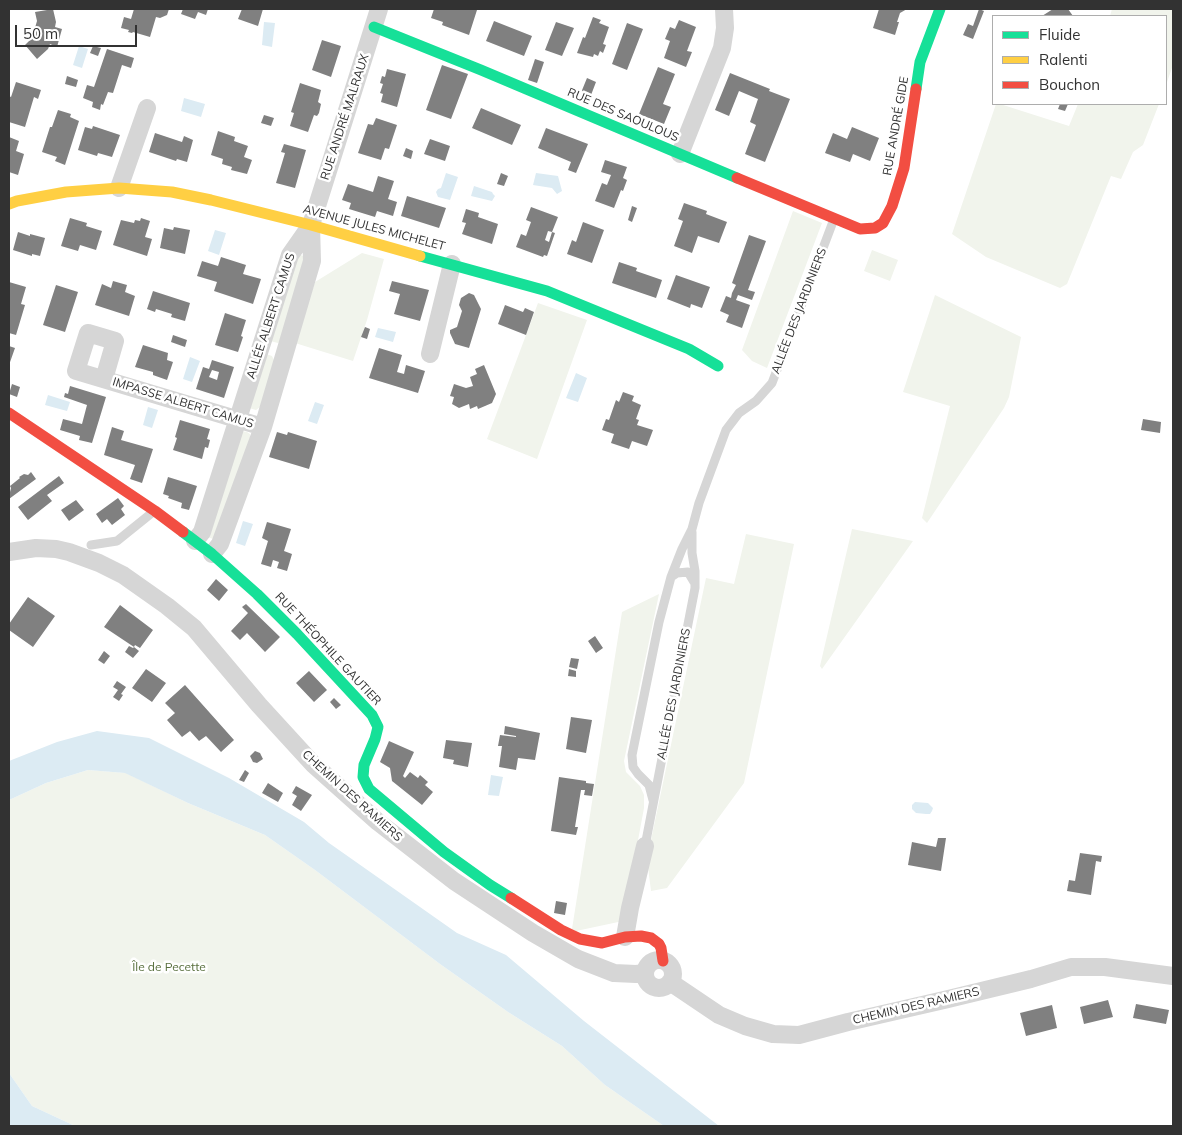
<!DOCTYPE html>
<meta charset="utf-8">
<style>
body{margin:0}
#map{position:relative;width:1182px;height:1135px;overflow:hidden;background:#fff;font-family:Mulish,sans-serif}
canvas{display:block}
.frame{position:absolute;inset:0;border:10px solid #323232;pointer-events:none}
.legend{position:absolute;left:992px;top:15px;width:175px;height:90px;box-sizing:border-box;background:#fff;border:1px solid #adadad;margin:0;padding:6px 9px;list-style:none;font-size:15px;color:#323232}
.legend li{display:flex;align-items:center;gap:10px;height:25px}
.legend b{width:25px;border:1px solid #adadad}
.scale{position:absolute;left:15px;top:25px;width:122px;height:22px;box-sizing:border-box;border:2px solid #323232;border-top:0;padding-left:6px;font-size:15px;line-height:18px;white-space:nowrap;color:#323232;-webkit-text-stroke:4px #fff;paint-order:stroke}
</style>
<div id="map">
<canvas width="1182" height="1135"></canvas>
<div class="frame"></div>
<ul class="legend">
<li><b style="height:6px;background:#16e098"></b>Fluide</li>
<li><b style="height:6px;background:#ffcf43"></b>Ralenti</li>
<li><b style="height:6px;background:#f24e42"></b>Bouchon</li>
</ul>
<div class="scale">50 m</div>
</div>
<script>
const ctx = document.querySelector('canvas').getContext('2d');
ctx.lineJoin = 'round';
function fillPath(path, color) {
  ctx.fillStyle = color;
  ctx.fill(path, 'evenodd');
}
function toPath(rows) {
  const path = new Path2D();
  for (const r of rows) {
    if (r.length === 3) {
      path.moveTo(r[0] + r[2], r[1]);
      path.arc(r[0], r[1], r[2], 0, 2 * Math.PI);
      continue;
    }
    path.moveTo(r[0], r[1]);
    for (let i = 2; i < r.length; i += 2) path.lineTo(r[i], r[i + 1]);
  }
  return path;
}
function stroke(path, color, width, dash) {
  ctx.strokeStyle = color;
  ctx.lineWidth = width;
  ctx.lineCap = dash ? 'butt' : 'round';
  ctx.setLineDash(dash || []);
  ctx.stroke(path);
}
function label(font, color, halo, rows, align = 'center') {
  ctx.font = font + ' Mulish,sans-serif';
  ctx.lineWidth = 5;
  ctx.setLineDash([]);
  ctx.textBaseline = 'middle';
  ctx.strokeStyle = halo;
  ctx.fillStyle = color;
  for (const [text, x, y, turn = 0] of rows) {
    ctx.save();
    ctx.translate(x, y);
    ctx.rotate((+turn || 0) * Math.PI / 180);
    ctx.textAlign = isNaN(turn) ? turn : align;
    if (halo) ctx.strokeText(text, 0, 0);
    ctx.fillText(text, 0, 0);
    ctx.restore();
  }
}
fillPath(toPath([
 [1112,9,1173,9,1173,65,1166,85,1166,16,1110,16],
 [996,104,1000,104,1069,126,1078,104,1159,104,1143,145,1133,152,1121,179,1111,176,1067,284,1060,288,986,257,952,234],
 [793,211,822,223,767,368,752,361,742,350],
 [872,250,898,260,890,281,864,271],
 [362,253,384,259,367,320,353,361,295,343,315,282],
 [298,254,301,255,305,257,280,342,278,343,270,341],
 [935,295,1021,337,1009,397,1004,408,927,523,922,518,950,406,903,392],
 [538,303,587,320,537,459,487,439],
 [266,354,272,356,275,362,260,407,256,410,249,408],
 [241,431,247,432,250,434,250,438,214,539,210,538,207,537],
 [852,529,913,541,822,669,820,666],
 [746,534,794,544,744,783,667,888,651,891,647,859,706,578,734,584],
 [659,594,624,761,626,772,640,786,644,795,644,808,623,921,576,931,572,929,622,612],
 [88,770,126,773,188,803,265,835,315,870,440,964,508,1012,562,1046,605,1085,664,1126,75,1126,32,1106,9,1073,9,800,46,783]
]), '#f1f4ec');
fillPath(toPath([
 [264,22,275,23,272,47,262,45],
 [79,46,88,49,82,68,73,65],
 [184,98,205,104,201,117,181,111],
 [446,173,458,177,450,200,438,197,436,192,438,189,441,188],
 [536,173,558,176,562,191,557,194,552,188,533,185],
 [474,186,492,192,493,194,495,196,492,201,471,196],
 [215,230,226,233,219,255,208,251],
 [378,328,396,332,393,342,375,337],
 [190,357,200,361,192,382,183,379],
 [576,373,587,378,578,402,566,398],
 [48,395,70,402,67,411,45,405],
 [315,402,324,405,317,424,308,421],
 [148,407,158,410,152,428,143,425],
 [243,521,253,524,245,546,236,543],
 [97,731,149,738,229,778,304,822,329,843,457,933,506,955,584,1021,719,1126,664,1126,605,1085,562,1046,508,1012,440,964,315,870,265,835,188,803,125,773,88,770,46,783,9,800,9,761,57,742],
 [491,775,503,777,499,796,488,795],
 [915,802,928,803,933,808,932,811,930,814,926,814,916,813,912,809,912,805],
 [9,1073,32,1106,75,1126,9,1126]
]), '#dcebf3');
fillPath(toPath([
 [53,9,56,22,55,27,62,29,57,47,50,44,48,49,37,59,25,45,32,38,37,21,35,12],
 [134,9,169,9,167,15,160,18,156,17,150,37,133,32,132,33,128,32,129,30,121,28,124,17,131,19],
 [183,9,208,9,206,15,198,12,195,19,181,14],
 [242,9,263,9,258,26,238,19],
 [434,9,473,9,477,10,469,35,442,25,443,22,431,18],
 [879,9,907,9,900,13,897,22,899,22,895,35,873,28],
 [979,9,984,11,973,39,963,35,968,24,973,26],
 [1053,9,1068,9,1073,16,1042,16],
 [593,17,601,20,599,23,609,27,603,44,606,45,603,53,600,51,598,56,594,54,593,57,577,53,583,37,585,38],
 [679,20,696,27,687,51,692,52,686,67,664,58,670,41,665,39,670,27,675,29],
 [494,21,532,36,524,56,486,41],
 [556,22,574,28,562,56,545,50],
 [627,23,643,29,627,70,612,64],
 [322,40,341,46,331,77,312,70],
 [93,46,101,48,98,56,90,53],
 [107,49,134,58,131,68,122,65,113,93,108,92,103,105,101,104,100,110,92,107,93,102,83,98,87,85,94,87],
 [535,59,544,62,537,83,528,80],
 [442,65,468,74,451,119,426,110],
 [658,67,675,74,663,104,671,107,664,124,639,114],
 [387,69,406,74,397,107,381,102,383,94,380,93,383,84,380,83,382,76,385,77],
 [730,73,770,89,769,91,790,99,765,162,745,154,756,125,750,122,758,99,739,91,729,116,715,110],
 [67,76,78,80,76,87,65,84],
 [587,78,596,82,588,103,578,100],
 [16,82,41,90,38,99,34,97,25,127,9,122,9,96,11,97],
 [300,83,321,90,318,102,321,104,319,113,317,116,314,115,308,132,290,126,294,113,291,112],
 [1060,104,1068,104,1065,111,1058,109],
 [481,108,521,125,512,145,472,128],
 [58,110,71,114,70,117,79,121,65,165,55,161,57,157,42,152,50,127,52,127],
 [264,115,274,118,271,126,261,123],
 [376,118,397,125,389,149,385,148,381,160,358,153,368,124,373,125],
 [93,126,120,135,112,157,98,153,97,156,78,150,85,127,92,129],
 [852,127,879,138,870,161,853,154,850,162,825,153,833,133,847,139],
 [546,128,588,144,576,173,568,170,571,162,538,148],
 [218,131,235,137,234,141,248,146,244,157,252,160,247,174,231,170,232,167,222,164,223,159,211,155],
 [155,133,182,142,184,136,193,140,187,162,177,159,176,161,149,152],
 [9,137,19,141,16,151,24,154,18,175,9,172],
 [430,139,450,146,445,161,424,154],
 [284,144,306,150,295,188,276,183,285,153,281,152],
 [406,148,413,151,411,159,403,156],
 [605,160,627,167,623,178,627,180,623,191,621,190,614,208,595,201,602,183,607,185,611,175,601,172],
 [501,173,508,176,504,186,497,184],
 [378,176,394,181,388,199,397,202,393,216,377,211,375,217,349,209,351,203,342,200,348,184,373,192],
 [407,196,446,208,439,228,401,216],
 [684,203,707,211,706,214,727,222,719,243,698,236,692,253,674,246,683,221,678,219],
 [632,206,637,208,632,222,628,220],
 [531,207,558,217,552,232,555,233,547,256,544,255,543,257,516,247,521,234,526,236,531,222,526,220],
 [548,231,552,232,549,242,545,240],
 [466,209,479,213,478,217,498,224,492,244,462,234,466,223,462,222],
 [70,218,87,223,86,226,102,231,96,250,80,245,78,251,61,246],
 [141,218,150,221,145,237,152,239,147,256,113,245,121,220,134,223,135,220,140,221],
 [583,222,604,230,592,263,567,254,572,240,576,242],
 [174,227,190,230,185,254,160,248,164,228,173,230],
 [18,232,30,236,30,234,45,238,40,256,32,254,32,256,13,250],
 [749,235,766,241,748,290,755,292,752,300,738,295,736,300,750,305,742,328,726,322,729,315,720,311,726,296,731,298,732,293,736,285,732,283],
 [221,257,246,265,243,274,261,279,253,304,214,291,217,282,197,276,202,261,218,266],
 [619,262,637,268,636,271,662,280,656,298,612,283],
 [676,275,710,287,702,308,691,304,690,308,667,299],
 [113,281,127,285,125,292,135,296,129,316,95,305,102,284,111,288],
 [392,281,429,290,420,321,394,314,400,294,389,291],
 [9,282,26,287,21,304,25,305,16,335,9,333],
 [56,285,78,292,65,332,43,325],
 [153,291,190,303,185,321,171,317,172,314,156,309,155,312,147,309],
 [469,293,474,295,481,309,469,348,455,344,450,333,450,330,457,327,462,311,459,305,461,298],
 [505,305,523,312,525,308,534,312,526,335,498,324],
 [225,313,246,320,241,336,243,337,238,352,215,345],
 [365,327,370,329,367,339,361,337],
 [173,335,187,340,185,347,171,342],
 [143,345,168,353,167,360,173,362,167,380,153,375,153,372,135,367],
 [9,346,15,348,9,365],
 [379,348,402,355,397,372,404,374,406,365,425,371,418,393,369,378],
 [212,360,234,367,224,398,196,389,203,367,209,369],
 [212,370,219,372,217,380,209,377],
 [484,365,496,394,492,403,478,409,477,406,470,409,469,404,459,408,452,404,454,397,450,396,454,384,466,388,473,386,470,377,477,374,475,369],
 [12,384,20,387,17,397,9,394],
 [70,386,106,397,92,443,79,440,80,436,60,430,63,419,82,424,87,405,64,397,65,393,68,394],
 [623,392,634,396,632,401,641,405,636,419,639,420,637,425,653,430,647,446,632,441,629,449,611,443,614,434,602,430,606,419,609,420,616,400,619,402],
 [1143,419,1161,422,1160,433,1141,430],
 [180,420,210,429,207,439,210,440,208,448,205,447,202,459,173,450,177,438,175,437],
 [112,427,124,431,121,440,153,449,142,483,130,479,135,465,104,455],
 [277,432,287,435,288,432,317,441,309,469,269,457],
 [31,472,36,479,9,499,9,494,10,492,11,488,10,486,20,478,19,477,24,474,28,475],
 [59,476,64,483,47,495,52,501,28,520,18,507],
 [168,477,197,486,189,510,181,508,182,503,168,498,169,496,163,494],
 [118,498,124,506,121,509,125,515,112,525,107,519,102,523,96,514],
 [76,500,84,510,69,521,61,510],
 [267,522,291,529,284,551,292,554,287,571,277,568,279,562,273,560,271,567,261,564,268,541,262,538],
 [216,579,228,590,219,601,207,590],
 [28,597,55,616,33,647,9,630,9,624],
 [246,604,280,637,265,652,247,633,240,640,231,631,248,613,242,607],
 [120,605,153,630,140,648,135,645,134,647,104,627],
 [595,636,603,648,596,653,588,641],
 [129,646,133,648,134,647,139,651,133,658,125,652],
 [104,651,110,656,104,664,98,660],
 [571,658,579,659,577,669,569,667],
 [146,669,166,683,152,702,132,688],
 [569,669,576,671,576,677,568,676],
 [309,671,327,690,314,702,296,683],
 [117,681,126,687,121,694,123,695,119,701,113,697,118,690,113,687],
 [185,685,234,740,221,752,206,736,199,741,190,731,182,737,167,720,175,713,165,703],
 [334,698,341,705,336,709,330,702],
 [571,717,592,720,586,753,566,749],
 [505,726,540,733,535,760,518,758,516,770,499,767,502,746,498,746,500,735,516,737,516,736,504,734],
 [446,740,472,743,468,767,453,764,454,760,443,758],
 [389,741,414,752,403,776,405,778,410,772,418,778,420,775,428,782,425,785,433,792,422,805,392,781,390,768,380,762],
 [255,751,260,753,263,759,257,763,253,762,250,756],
 [245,770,249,773,244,782,239,780],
 [559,777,586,781,586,783,594,784,592,796,584,795,585,790,581,790,575,827,578,827,576,835,551,831],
 [268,783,283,793,278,802,262,793],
 [296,786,312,795,301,811,292,805,297,796,292,793],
 [938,838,946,838,941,871,908,865,912,842,936,847],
 [1080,853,1102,856,1101,862,1096,861,1091,895,1067,891,1069,880,1075,881],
 [556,901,567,903,565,915,554,913],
 [1108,1000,1113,1017,1084,1024,1080,1007],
 [1136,1004,1169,1010,1166,1024,1133,1018],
 [1052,1005,1057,1028,1026,1036,1020,1013]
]), '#808080');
stroke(toPath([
 [91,545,117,541,153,512],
 [671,577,677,573,688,572,694,582],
 [653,800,649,785,638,774,633,767,632,755,659,622,671,577,682,549,692,529,699,503,726,430,739,413,756,401,772,383,834,219],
 [645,846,695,588,695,571,692,553,692,532]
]), '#d6d6d6', 9);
stroke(toPath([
 [680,154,722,48,725,28,724,9],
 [119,188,147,108],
 [430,354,452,264],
 [104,379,115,341,88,333,76,371,263,427],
 [195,541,202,532,290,255,311,225,379,9],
 [9,552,36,548,56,549,69,552,99,563,123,575,167,606,194,628,259,705,313,764,378,822,454,881,533,933,578,959,614,973,636,974,645,973],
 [212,554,220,544,263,427,312,261,311,225],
 [625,937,630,908,645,846],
 [659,974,14],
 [670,982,719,1015,745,1026,773,1034,799,1035,848,1022,944,1000,1031,979,1071,967,1105,967,1173,976]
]), '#d6d6d6', 18);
stroke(toPath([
 [374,27,481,70,737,178],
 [916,89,920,62,940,9],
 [420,256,547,291,689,349,718,366],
 [183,532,212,554,257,594,297,634,372,715,378,727,375,739,364,765,363,777,369,789,444,852,490,885,511,898]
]), '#16e098', 11);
stroke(toPath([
 [9,204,17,201,66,192,119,188,172,192,211,200,311,225,420,256]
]), '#ffcf43', 11);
stroke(toPath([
 [737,178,860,229,875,228,883,223,892,206,904,168,916,89],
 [9,413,155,511,183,532],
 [511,898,561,930,580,939,602,943,625,937,641,936,651,938,659,944,661,948,663,961]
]), '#f24e42', 11);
label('12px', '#323232', '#fff', [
 ["RUE DES SAOULOUS",623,115,23],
 ["RUE ANDRÉ MALRAUX",345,117,-72],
 ["RUE ANDRÉ GIDE",896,126,-80],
 ["AVENUE JULES MICHELET",374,228,15],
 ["ALLÉE DES JARDINIERS",799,311,-69],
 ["ALLÉE ALBERT CAMUS",271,316,-72],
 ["IMPASSE ALBERT CAMUS",183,403,17],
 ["RUE THÉOPHILE GAUTIER",328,649,47],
 ["ALLÉE DES JARDINIERS",674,694,-79],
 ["CHEMIN DES RAMIERS",352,796,42],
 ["CHEMIN DES RAMIERS",916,1006,-13]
]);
label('12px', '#586f3d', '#fff', [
 ["Île de Pecette",169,967]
]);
</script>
